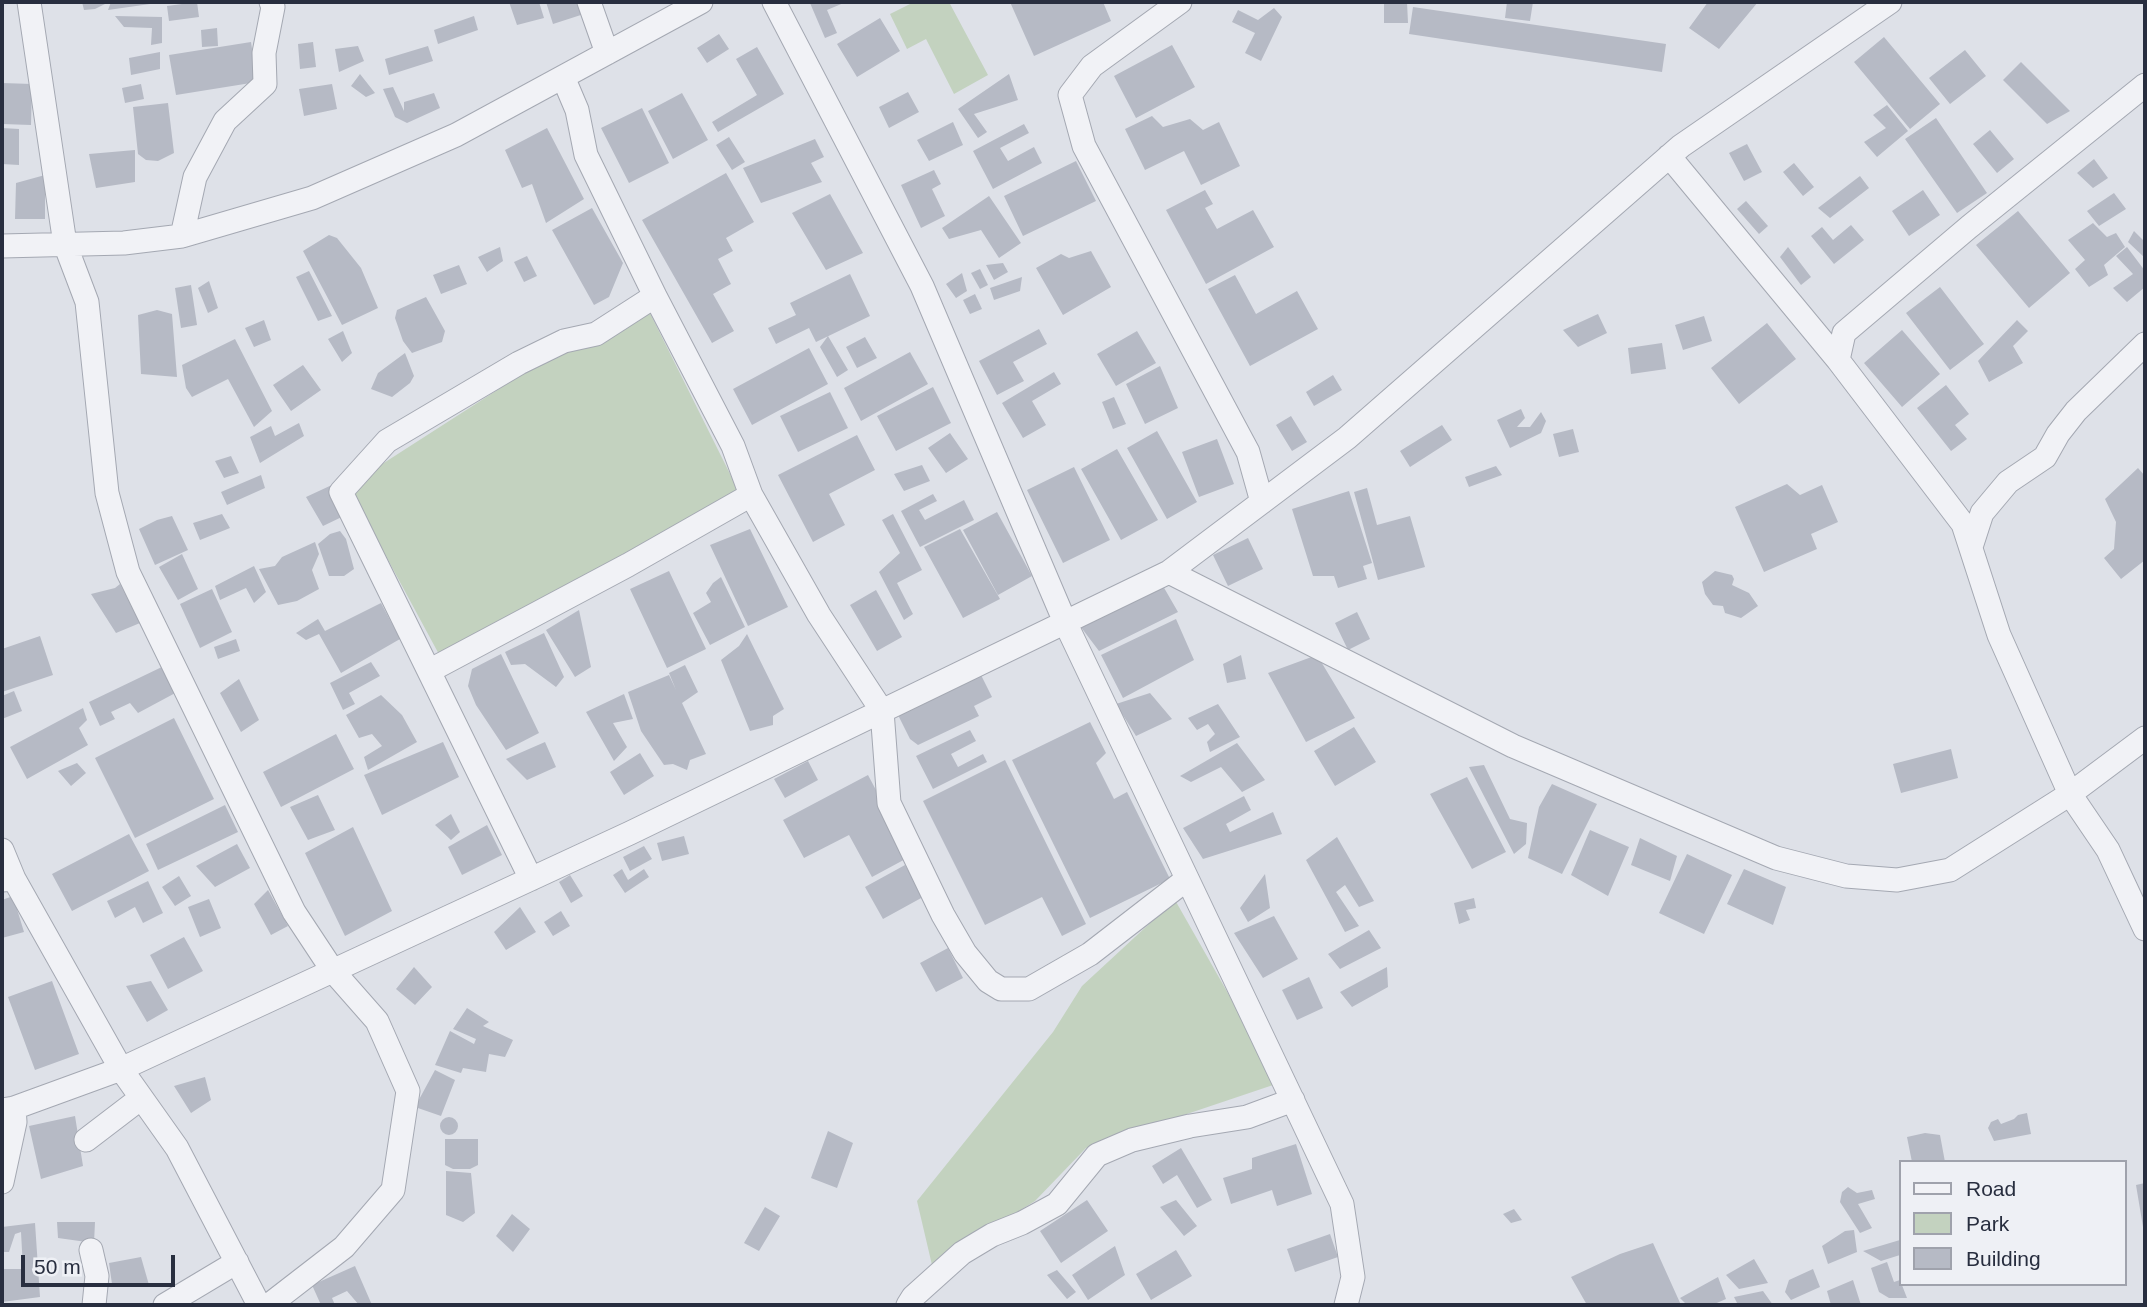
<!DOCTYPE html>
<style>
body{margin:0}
#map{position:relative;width:2147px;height:1307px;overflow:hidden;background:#dee1e8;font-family:Arial,sans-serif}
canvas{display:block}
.frame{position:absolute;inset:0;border:4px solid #282e3f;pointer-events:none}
.legend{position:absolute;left:1899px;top:1160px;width:228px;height:126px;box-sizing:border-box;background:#eef0f5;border:2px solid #9fa2ac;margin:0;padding:9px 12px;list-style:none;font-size:21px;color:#282e3f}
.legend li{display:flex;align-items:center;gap:14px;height:35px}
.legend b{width:35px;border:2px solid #9fa2ac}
.scale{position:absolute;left:21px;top:1255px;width:154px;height:32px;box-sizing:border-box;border:4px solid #282e3f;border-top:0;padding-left:9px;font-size:21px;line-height:24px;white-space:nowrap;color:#282e3f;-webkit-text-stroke:5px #eef0f5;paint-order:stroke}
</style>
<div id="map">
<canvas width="2147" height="1307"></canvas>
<div class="frame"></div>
<ul class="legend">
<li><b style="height:9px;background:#f1f2f6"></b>Road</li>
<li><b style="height:19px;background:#c3d2bf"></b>Park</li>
<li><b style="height:19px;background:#b6bac5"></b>Building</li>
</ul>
<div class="scale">50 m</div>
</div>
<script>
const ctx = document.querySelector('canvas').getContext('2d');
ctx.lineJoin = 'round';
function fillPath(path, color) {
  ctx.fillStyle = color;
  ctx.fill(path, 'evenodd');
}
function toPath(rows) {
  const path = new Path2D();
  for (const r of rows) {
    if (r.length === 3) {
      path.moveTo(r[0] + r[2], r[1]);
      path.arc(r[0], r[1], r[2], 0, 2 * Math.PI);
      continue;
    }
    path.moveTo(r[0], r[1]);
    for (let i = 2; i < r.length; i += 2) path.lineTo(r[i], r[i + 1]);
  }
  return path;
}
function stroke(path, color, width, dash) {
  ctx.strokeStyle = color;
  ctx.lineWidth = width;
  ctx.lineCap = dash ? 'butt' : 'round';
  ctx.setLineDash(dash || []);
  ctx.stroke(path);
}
fillPath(toPath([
 [914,2,949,2,988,75,954,94,926,39,907,49,890,14],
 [642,297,738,490,441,658,348,486],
 [1175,900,1279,1083,1086,1148,1035,1201,932,1265,917,1201,1053,1032,1082,986]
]), '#c3d2bf');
fillPath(toPath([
 [82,2,109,2,95,9,84,10],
 [111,2,157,2,157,3,108,10],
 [197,2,199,17,169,21,167,6],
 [509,2,539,2,544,18,517,25],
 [546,2,583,2,587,13,553,24],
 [812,2,846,2,827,10,837,33,825,38,810,3],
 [1010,2,1103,2,1111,21,1034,56],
 [1384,2,1407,2,1408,23,1384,23],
 [1507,2,1533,2,1530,21,1505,18],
 [1708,2,1758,2,1719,49,1689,28],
 [1413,7,1666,44,1662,72,1409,34],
 [1274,8,1282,17,1261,61,1245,53,1255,33,1232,22,1238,10,1258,20],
 [115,16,162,17,162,43,151,45,152,28,124,27],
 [474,16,478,30,438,44,434,30],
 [880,18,900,51,857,77,837,44],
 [217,28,218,46,202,47,201,30],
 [719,34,729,49,707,63,697,48],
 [1884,37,1940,104,1910,129,1854,62],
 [251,42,257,82,176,95,169,55],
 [313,42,316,67,300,69,298,44],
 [1172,45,1195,87,1136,118,1114,76],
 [358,46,364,61,339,72,335,49],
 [428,46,433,61,389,75,385,59],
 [757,47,784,94,718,132,712,122,757,95,736,59],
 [1965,50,1986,76,1950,104,1929,78],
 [160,52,160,69,131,75,129,58],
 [2021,62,2070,111,2047,124,2003,80],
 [360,74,375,93,366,97,351,86],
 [1009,74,1018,100,974,114,987,132,978,138,958,109],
 [2,83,32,84,31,125,2,124],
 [141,84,144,99,125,103,122,88],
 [332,84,337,109,304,116,299,89],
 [393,87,404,111,404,102,434,93,440,108,407,123,395,117,383,89],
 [908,92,919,112,889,128,879,107],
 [682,93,708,140,673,159,648,111],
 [168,103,174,153,158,161,146,160,138,154,133,107],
 [1887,105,1908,131,1877,157,1864,142,1886,128,1873,115],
 [642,108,669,163,629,183,601,128],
 [1152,116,1163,127,1190,119,1203,130,1219,122,1240,166,1201,185,1184,151,1145,170,1125,129],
 [1936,118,1987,193,1957,213,1905,139],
 [953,122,963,145,929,161,917,140],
 [1024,124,1029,133,1000,148,1008,161,1034,147,1042,163,993,189,973,151],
 [2,128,19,129,19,165,2,164],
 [547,128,584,199,546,223,532,184,522,188,505,150],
 [1990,130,2014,159,1997,173,1973,144],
 [729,137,745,162,732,170,716,145],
 [815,139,824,157,811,163,822,182,761,203,743,168],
 [1747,144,1762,172,1744,181,1729,153],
 [135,150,135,182,96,188,89,154],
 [2094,159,2108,178,2093,188,2077,173],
 [1076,161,1096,201,1023,236,1004,196],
 [1794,163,1814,187,1803,196,1783,172],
 [934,170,941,184,932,189,945,216,921,228,901,185],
 [726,173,754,222,726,238,733,251,718,259,731,284,713,294,734,331,712,343,642,220],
 [45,175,45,219,15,219,16,183],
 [1860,176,1869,188,1830,218,1818,208],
 [1205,190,1213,204,1205,208,1217,229,1253,210,1274,247,1206,284,1166,210],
 [1923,190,1940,215,1909,236,1892,211],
 [2114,193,2126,209,2099,226,2087,211],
 [830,194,863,253,826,270,792,213],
 [989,196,1021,243,999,258,981,230,949,239,942,228],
 [1746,201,1768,226,1759,234,1737,209],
 [592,208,623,263,609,297,594,305,552,230],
 [2018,211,2070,273,2029,308,1976,245],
 [2093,223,2107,237,2116,233,2125,247,2104,265,2108,275,2089,287,2075,269,2085,260,2068,240],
 [1851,225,1864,240,1834,264,1811,236,1822,227,1833,240],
 [2134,231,2145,242,2145,258,2128,242],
 [329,235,337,238,361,268,378,308,342,325,303,251],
 [500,247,503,261,487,272,478,257],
 [1788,247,1811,277,1801,285,1780,257],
 [2127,247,2145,271,2145,287,2127,302,2113,288,2133,274,2116,256],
 [1091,251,1111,287,1063,315,1036,268,1061,254,1069,258],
 [527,256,537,276,524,282,514,262],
 [1003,263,1008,272,994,280,986,265],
 [459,265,467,284,441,294,433,275],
 [980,269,988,285,980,289,971,273],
 [309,271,332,316,318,321,296,277],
 [962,273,967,291,956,298,946,284],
 [850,274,870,316,816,342,809,328,776,344,768,328,796,315,790,303],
 [1235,275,1256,314,1297,291,1318,329,1250,366,1208,289],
 [1022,277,1020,291,994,300,990,288],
 [209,281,218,308,208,313,198,288],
 [191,285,197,325,181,328,175,288],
 [1940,287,1984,344,1950,370,1906,313],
 [975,294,982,309,970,314,963,300],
 [426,297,445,331,442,342,412,353,403,341,395,318,397,310],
 [157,310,172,314,177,377,141,374,138,315],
 [1598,314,1607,333,1578,347,1563,330],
 [1704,316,1712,341,1683,350,1675,325],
 [264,320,271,340,254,347,245,328],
 [2017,320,2028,331,2013,346,2023,363,1989,382,1978,361],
 [1767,323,1796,359,1739,404,1711,368],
 [1039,329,1047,344,1013,362,1024,381,997,395,979,361],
 [1902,330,1940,374,1902,407,1864,363],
 [343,331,352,353,342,362,328,339],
 [1137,331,1156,363,1116,386,1097,354],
 [828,336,848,370,837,377,820,347],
 [865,337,877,358,857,368,846,347],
 [235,339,272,411,254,427,228,379,192,397,186,388,182,365],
 [1662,343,1666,369,1631,374,1628,348],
 [809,348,828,384,752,425,733,389],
 [910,352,928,384,861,421,844,388],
 [405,353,414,376,410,383,392,397,371,389,378,373],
 [303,365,321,390,291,411,273,385],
 [1160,366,1178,408,1145,424,1126,384],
 [1054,372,1061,384,1032,401,1046,425,1023,438,1002,403],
 [1333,375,1342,390,1314,406,1306,392],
 [1946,385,1969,414,1955,425,1967,439,1951,451,1917,408],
 [933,387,951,423,896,451,877,416],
 [830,392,848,428,798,452,780,416],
 [1114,397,1126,424,1113,429,1102,402],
 [1521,409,1525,418,1517,427,1530,427,1541,412,1546,421,1541,433,1510,448,1497,420],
 [1291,416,1307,442,1292,451,1276,425],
 [299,423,304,436,260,463,250,437,271,426,275,436],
 [1442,425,1452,440,1410,467,1400,451],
 [1573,429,1579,452,1559,457,1553,434],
 [1157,431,1197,502,1167,519,1127,448],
 [950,433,968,459,946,473,928,448],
 [857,435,875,470,829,494,845,525,813,542,778,475],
 [1217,439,1234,484,1199,497,1182,452],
 [1117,449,1158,520,1121,540,1081,469],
 [231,456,239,473,224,478,215,461],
 [922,465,930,481,904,491,894,474],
 [1496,466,1502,475,1469,487,1465,477],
 [1074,467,1110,540,1063,563,1027,490],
 [2138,468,2145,476,2145,560,2121,579,2104,558,2114,549,2116,522,2105,499],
 [261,475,265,488,227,505,221,492],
 [334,484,348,514,323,526,306,497],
 [1787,484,1800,495,1822,485,1838,522,1811,534,1817,549,1764,572,1735,507],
 [1367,488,1377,525,1410,516,1425,567,1378,580,1354,492],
 [1349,491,1372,563,1363,566,1367,579,1338,588,1334,576,1313,576,1292,509],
 [933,494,937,501,919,510,925,520,964,500,974,520,920,547,901,511],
 [997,512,1032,576,998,595,963,530],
 [222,514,230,528,200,540,193,523],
 [893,514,922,570,897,583,913,614,904,620,879,572,900,553,882,520],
 [172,516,188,550,155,565,139,529,157,520],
 [750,529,788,607,748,626,710,545],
 [960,529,1000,599,963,618,924,547],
 [340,531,346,539,354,569,344,576,329,576,318,544,330,534],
 [1248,538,1263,569,1228,586,1213,555],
 [315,542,319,554,312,570,319,589,297,601,278,605,259,569,275,566,282,557],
 [182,554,198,589,178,600,159,567],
 [254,566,266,592,254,603,246,588,220,600,215,586],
 [669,571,706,649,667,668,630,589],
 [1715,571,1732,575,1734,579,1732,585,1749,593,1758,606,1741,618,1725,613,1723,606,1713,605,1705,594,1702,582],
 [721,577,745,627,710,645,693,613,711,602,706,593,713,583],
 [120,584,140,623,116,633,91,594,115,588],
 [1163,586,1178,612,1099,651,1074,618],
 [212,589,232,632,200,648,180,604],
 [876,590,902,637,877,651,850,605],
 [381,603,400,639,341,673,319,634,306,640,296,633,318,619,325,631],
 [579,610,591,667,575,677,546,630],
 [1357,612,1370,639,1348,650,1335,623],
 [1176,619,1194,660,1123,698,1101,655],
 [544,633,564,677,556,687,525,664,511,665,505,652],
 [747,634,784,709,773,716,773,725,750,731,721,660,739,646],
 [40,636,53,675,2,692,2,649],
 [236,639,240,651,218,659,214,647],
 [501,654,539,733,506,750,476,705,468,686,472,669],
 [1241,655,1246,679,1227,683,1223,664],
 [1317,655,1355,718,1306,742,1268,673],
 [371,662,380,676,349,693,355,704,343,710,330,683],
 [166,665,179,691,138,713,130,703,111,712,115,719,100,726,89,702],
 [685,665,698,692,682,703,706,754,690,760,687,770,673,764,664,765,641,731,628,692,669,675,676,690,669,673],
 [981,675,992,697,974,706,979,716,918,745,910,739,898,715],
 [239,679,259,720,241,732,220,693],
 [14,691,22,711,2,719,2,696],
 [1150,693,1172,719,1136,736,1116,704],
 [624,694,633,719,613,723,627,747,614,761,586,712],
 [381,695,402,715,417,742,368,770,364,757,382,746,372,734,359,738,346,715],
 [1218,704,1240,737,1210,752,1207,742,1215,734,1208,724,1197,730,1188,718],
 [83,708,87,720,79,728,88,745,27,779,10,747],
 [174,718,214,799,135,838,95,758],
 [1090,722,1106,753,1096,763,1114,799,1127,792,1170,879,1090,918,1012,760],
 [1354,727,1376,762,1335,786,1314,751],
 [970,730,976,741,951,754,958,767,983,754,987,762,933,789,916,756],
 [336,734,354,769,281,807,263,772],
 [443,742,459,777,382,815,364,775],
 [545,742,556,767,527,780,506,759],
 [1237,743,1265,780,1242,792,1221,767,1191,782,1180,776],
 [1951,749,1958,778,1901,793,1893,764],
 [640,753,654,776,624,795,610,772],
 [1005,760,1086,924,1062,936,1042,897,985,925,923,801],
 [808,761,818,780,785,798,774,779],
 [77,763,86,773,71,786,58,771],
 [1484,765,1510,819,1527,823,1526,844,1514,854,1469,767],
 [868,775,911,856,872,877,849,835,804,858,783,820],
 [1467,777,1506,852,1472,869,1430,794],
 [1552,784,1597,804,1562,874,1528,858,1539,807],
 [318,795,335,830,308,840,290,807],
 [1244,796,1251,810,1226,824,1230,832,1273,812,1282,834,1203,859,1183,828],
 [225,805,238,832,158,870,146,844],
 [451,814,460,832,451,840,435,825],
 [487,825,502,855,462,875,448,847],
 [353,827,392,911,345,936,305,853],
 [1590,830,1629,847,1608,896,1571,875],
 [129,834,149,871,72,911,52,874],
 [684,836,689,854,662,861,657,843],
 [1337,837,1374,901,1359,907,1345,885,1336,892,1359,926,1345,932,1306,860],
 [1640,838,1677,856,1670,881,1631,865],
 [237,844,250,868,215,887,196,866],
 [644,846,652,859,630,871,623,857],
 [1687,854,1732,875,1704,934,1659,913],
 [905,865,923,897,883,919,865,887],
 [622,869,628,880,644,869,649,877,625,893,613,875],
 [1744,869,1786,887,1773,925,1727,904],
 [1265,874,1270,908,1248,922,1240,908],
 [570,875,583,896,571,903,559,882],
 [179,876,191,896,175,906,162,887],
 [148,881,163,913,143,923,135,907,115,918,107,901],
 [268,890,288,926,271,935,254,904],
 [13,896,24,932,2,938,2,900],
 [1474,898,1476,908,1466,910,1470,920,1459,924,1454,903],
 [209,899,221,928,200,937,188,907],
 [520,907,536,932,506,950,494,932],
 [561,911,570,926,553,936,544,922],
 [1274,916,1298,959,1263,978,1234,933],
 [1369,930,1381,948,1340,969,1328,954],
 [184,937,203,971,168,989,150,955],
 [948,948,963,978,936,992,920,963],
 [414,967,432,987,415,1005,396,989],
 [1387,967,1388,987,1352,1007,1340,992],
 [1309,977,1323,1008,1297,1020,1282,990],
 [52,981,79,1054,35,1070,8,997],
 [151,981,168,1010,147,1022,126,986],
 [467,1008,489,1022,483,1026,513,1040,505,1057,489,1054,486,1072,463,1068,461,1073,435,1065,450,1031,474,1044,476,1039,453,1029],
 [435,1070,455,1080,441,1116,415,1107],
 [205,1077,211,1100,191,1113,174,1086],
 [2027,1113,2031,1134,1994,1141,1988,1128,1991,1122,1998,1119,2001,1124,2014,1119,2018,1115],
 [75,1116,83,1166,41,1179,29,1126],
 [449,1126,9],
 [828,1131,853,1143,837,1188,811,1178],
 [1925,1133,1940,1135,1945,1162,1912,1162,1907,1137],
 [445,1139,478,1139,478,1165,470,1169,453,1169,445,1165],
 [1296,1144,1312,1194,1277,1206,1272,1190,1231,1204,1223,1178,1252,1169,1252,1158],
 [1181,1148,1212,1200,1197,1208,1177,1175,1163,1184,1152,1166],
 [446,1171,471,1173,475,1213,463,1222,446,1215],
 [2145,1183,2145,1233,2144,1233,2136,1185],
 [1848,1187,1857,1193,1872,1190,1875,1199,1858,1204,1872,1228,1860,1233,1840,1202,1842,1192],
 [1087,1200,1108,1231,1061,1263,1040,1231],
 [1176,1200,1197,1226,1184,1236,1160,1207],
 [765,1207,780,1216,759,1251,744,1243],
 [1514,1209,1522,1220,1511,1223,1503,1214],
 [512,1214,530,1229,513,1252,496,1236],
 [57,1222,95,1222,94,1243,58,1238],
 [35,1223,40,1297,2,1302,2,1269,23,1269,21,1232,15,1234,9,1252,2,1252,2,1227],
 [1854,1230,1857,1252,1828,1264,1822,1246,1845,1231],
 [1330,1234,1338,1257,1295,1272,1287,1249],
 [1900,1240,1900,1255,1881,1261,1863,1251],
 [1653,1243,1681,1305,1587,1305,1571,1277,1620,1254],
 [1115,1246,1125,1275,1088,1300,1072,1275],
 [1176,1250,1192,1276,1151,1300,1136,1274],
 [141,1257,149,1285,112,1284,109,1263],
 [1754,1259,1768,1283,1739,1289,1726,1275],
 [1887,1262,1894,1282,1900,1280,1907,1298,1889,1298,1879,1292,1871,1268],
 [355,1266,372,1305,359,1305,347,1291,332,1298,335,1305,321,1305,312,1285],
 [1813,1269,1820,1287,1791,1300,1785,1292,1789,1280],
 [1057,1270,1076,1292,1067,1299,1047,1275],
 [1718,1277,1726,1299,1712,1305,1687,1305,1680,1298],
 [1853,1280,1861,1305,1831,1305,1827,1291],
 [1763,1291,1773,1305,1738,1305,1734,1297]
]), '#b6bac5');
const minor = toPath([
 [29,2,65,244,87,302,107,493,128,572,294,912,333,971,377,1021,408,1091,393,1190,344,1247,269,1305],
 [589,2,607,53],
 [774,2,922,286,1065,622,1342,1204,1353,1277,1346,1305],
 [1180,2,1092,66,1070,95,1084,146,1248,452,1262,502],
 [563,77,577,110,586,155,655,296,733,446,751,495,819,615,882,711,889,803,943,915,965,953,988,981,1001,989,1029,989,1090,954,1187,879],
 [1669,156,1838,360,1963,524,1999,635,2070,794,2108,850,2145,929],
 [182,236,195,177,225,121,265,84,264,53,273,7,271,2],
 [2,246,124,243,182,236,312,198,456,135,701,2],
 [1838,360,1844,333,1969,227,2145,85],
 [1971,547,1982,513,2008,482,2045,457,2058,434,2076,411,2145,344],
 [1169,572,1513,746,1776,858,1846,876,1897,880,1950,870,2070,794,2145,738],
 [429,671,628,565,751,495],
 [2,850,14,879],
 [531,879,341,492,387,441,519,363,564,341,596,334,655,296],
 [2,880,14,879,121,1069,177,1148,259,1305],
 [2,1110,14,1108,121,1069,630,833,1169,572,1347,438,1681,146,1890,2],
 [86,1140,141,1098],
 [2,1182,15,1122,14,1108],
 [91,1250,97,1276,94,1305],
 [165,1305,237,1262],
 [908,1305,913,1297,962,1253,992,1235,1022,1223,1057,1204,1097,1155,1132,1140,1190,1126,1247,1117,1293,1100]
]);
stroke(minor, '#a4a8b2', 25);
stroke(minor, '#f1f2f6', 23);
</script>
